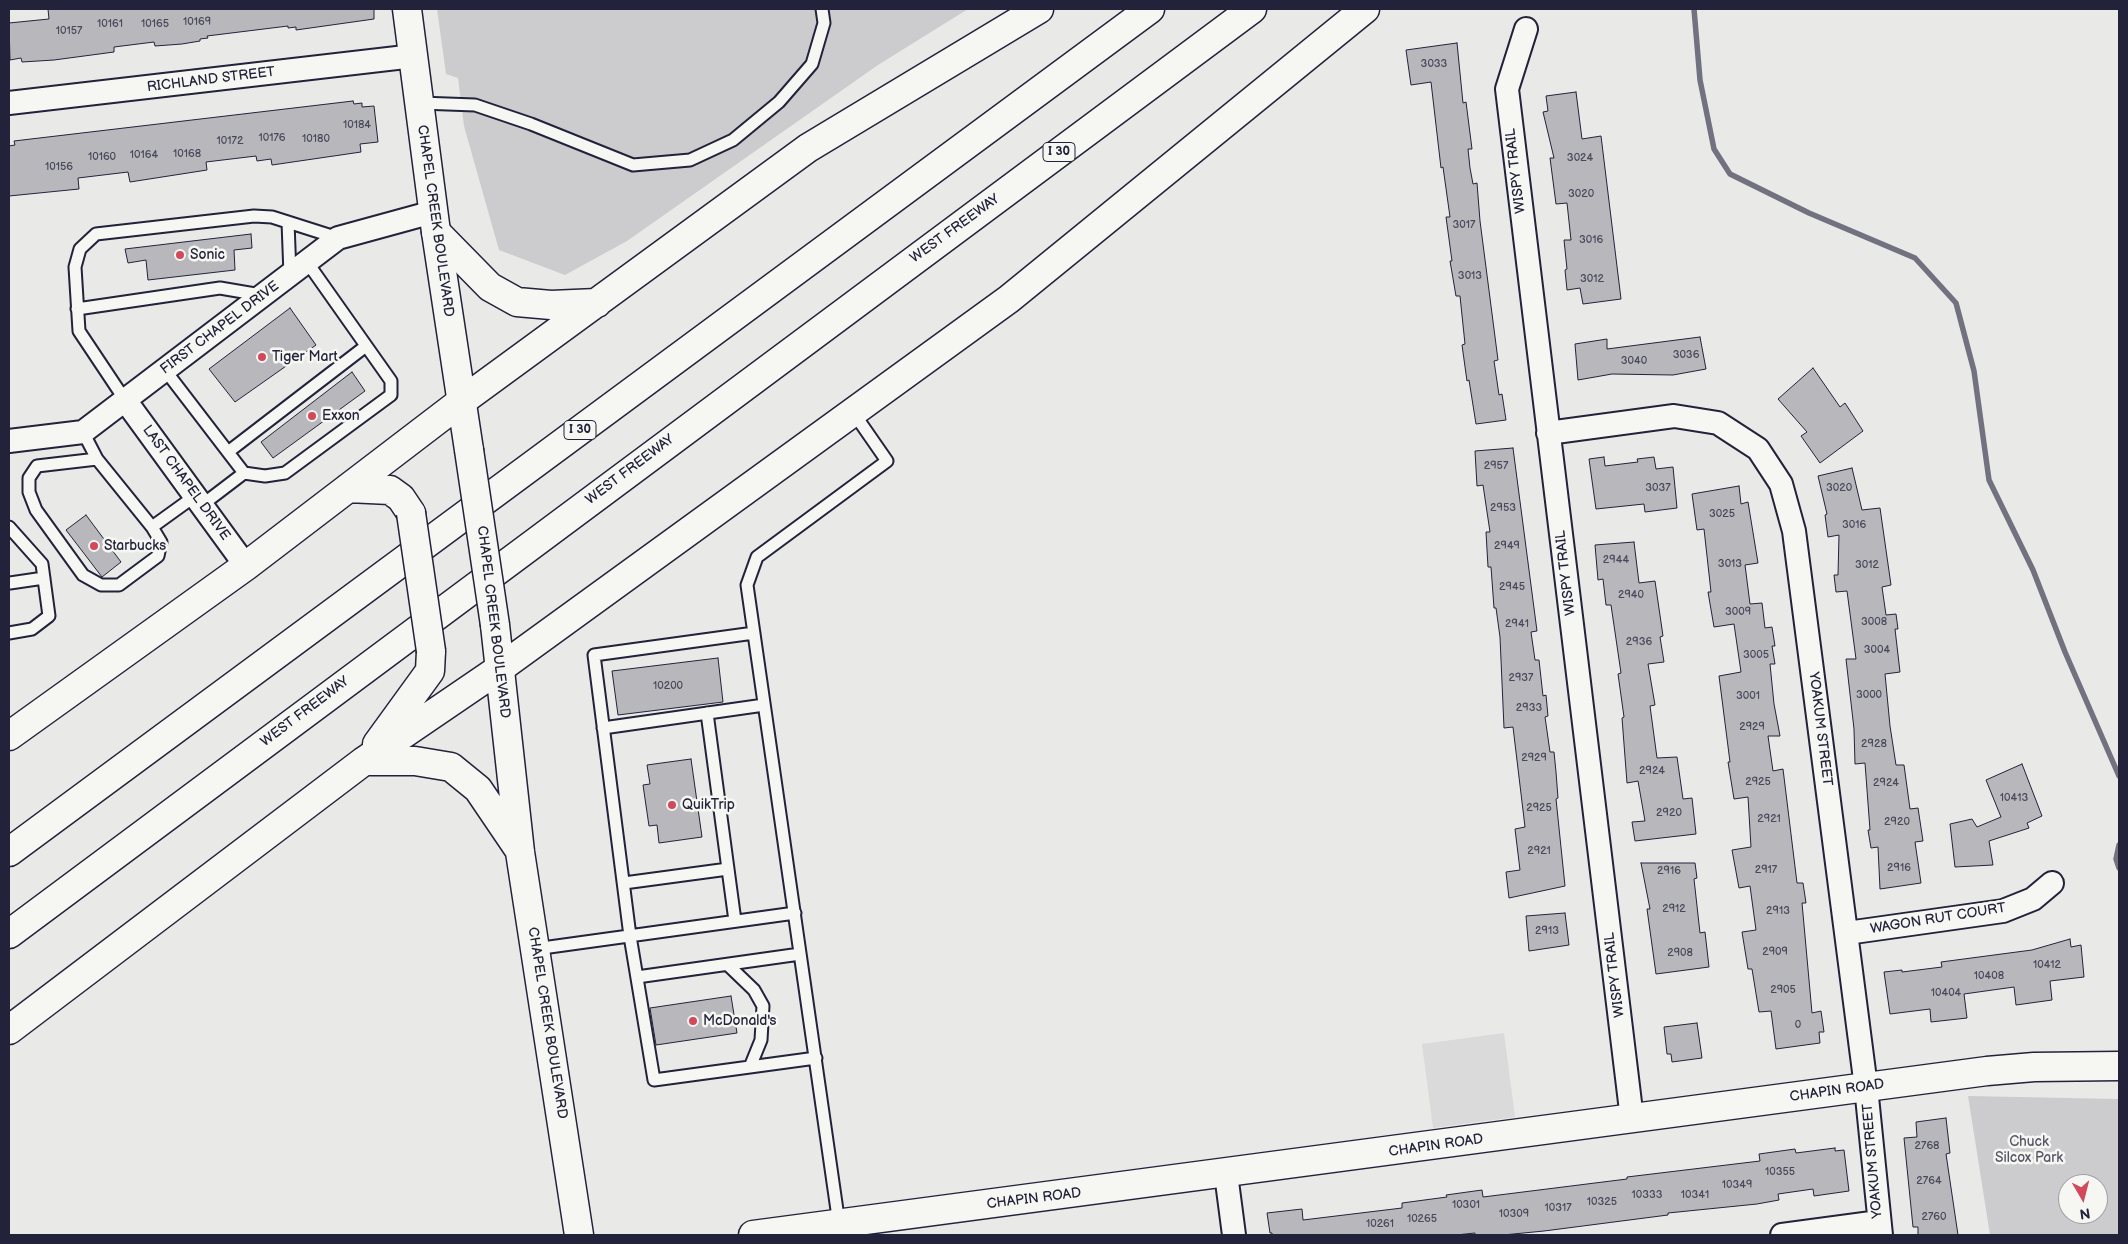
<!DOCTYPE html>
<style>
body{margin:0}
#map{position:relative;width:2128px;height:1244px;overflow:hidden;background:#e9e9e7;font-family:"Balsamiq Sans",sans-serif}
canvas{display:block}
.frame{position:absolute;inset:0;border:10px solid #22223b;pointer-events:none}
.north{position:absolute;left:2058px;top:1174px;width:50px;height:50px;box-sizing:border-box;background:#f6f6f2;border:1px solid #a1a1a9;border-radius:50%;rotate:172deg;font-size:14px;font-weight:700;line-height:20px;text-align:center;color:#22223b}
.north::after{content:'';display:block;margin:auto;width:18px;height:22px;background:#d1495b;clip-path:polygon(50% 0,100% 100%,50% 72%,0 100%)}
</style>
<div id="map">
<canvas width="2128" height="1244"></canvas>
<div class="frame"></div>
<div class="north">N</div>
</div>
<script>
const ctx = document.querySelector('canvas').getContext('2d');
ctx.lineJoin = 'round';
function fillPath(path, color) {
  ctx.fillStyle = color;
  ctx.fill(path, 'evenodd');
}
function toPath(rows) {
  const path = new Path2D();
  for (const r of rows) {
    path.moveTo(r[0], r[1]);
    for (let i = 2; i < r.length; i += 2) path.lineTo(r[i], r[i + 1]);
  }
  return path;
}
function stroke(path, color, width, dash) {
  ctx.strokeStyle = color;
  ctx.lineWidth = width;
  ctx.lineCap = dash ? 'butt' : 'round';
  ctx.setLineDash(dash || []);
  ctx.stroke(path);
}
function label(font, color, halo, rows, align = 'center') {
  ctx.font = font + ' "Balsamiq Sans",sans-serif';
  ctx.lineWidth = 5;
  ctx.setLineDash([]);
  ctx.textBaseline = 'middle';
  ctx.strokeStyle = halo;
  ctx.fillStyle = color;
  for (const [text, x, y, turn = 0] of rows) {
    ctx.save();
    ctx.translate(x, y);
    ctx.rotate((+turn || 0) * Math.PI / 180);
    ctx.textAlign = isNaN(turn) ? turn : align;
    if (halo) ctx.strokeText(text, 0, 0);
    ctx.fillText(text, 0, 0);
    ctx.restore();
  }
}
fillPath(toPath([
 [1504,1033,1515,1117,1433,1128,1422,1044]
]), '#dadada');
fillPath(toPath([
 [437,9,968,9,878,65,627,241,565,275,499,250,464,126,458,78,446,74],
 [1968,1096,2119,1099,2119,1235,1990,1235],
 [2068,1184,2098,1184,2098,1214,2068,1214]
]), '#ccccce');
stroke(toPath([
 [1694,9,1700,80,1714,149,1730,174,1809,213,1915,258,1956,303,1974,371,1989,480,2033,570,2065,652,2119,776],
 [2119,845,2116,859,2119,868]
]), '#71717f', 5.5);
const building = toPath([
 [48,9,374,9,374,19,296,30,296,27,288,28,288,26,207,36,208,38,200,39,200,41,182,44,155,46,154,42,114,47,114,52,54,60,22,62,21,58,10,60,9,23,49,19,48,9],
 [1457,43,1463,103,1466,102,1472,149,1468,149,1470,168,1473,184,1477,183,1480,221,1498,360,1494,361,1499,395,1502,394,1506,420,1476,424,1469,380,1467,381,1462,345,1465,344,1460,296,1456,296,1450,261,1452,261,1446,217,1450,217,1443,167,1441,168,1431,82,1411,85,1406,50,1457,43],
 [1576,92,1582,139,1601,136,1621,299,1583,304,1580,288,1567,290,1565,270,1567,269,1564,240,1571,240,1567,203,1556,204,1550,158,1554,158,1543,112,1548,111,1546,96,1576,92],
 [353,101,354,104,362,103,362,107,374,106,378,142,360,144,361,152,272,165,271,159,257,161,256,156,206,162,207,170,130,182,128,172,78,178,79,189,9,196,9,146,15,145,14,141,353,101],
 [251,234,252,248,234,250,235,270,148,280,146,260,128,263,125,249,251,234],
 [290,308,316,345,235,402,209,369,290,308],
 [1700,337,1706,369,1673,375,1612,374,1578,380,1575,344,1607,339,1607,349,1700,337],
 [1813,368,1840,407,1845,403,1863,431,1820,463,1801,436,1807,432,1778,399,1813,368],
 [352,372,365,391,273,458,261,442,352,372],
 [1513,448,1537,631,1531,632,1535,660,1539,660,1543,696,1546,695,1548,716,1545,717,1550,752,1554,752,1556,772,1558,798,1556,799,1565,886,1509,898,1506,872,1520,870,1515,829,1525,827,1513,727,1504,728,1500,637,1496,608,1494,608,1491,567,1488,567,1486,532,1490,532,1483,485,1477,486,1475,451,1513,448],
 [1604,457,1605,466,1638,462,1637,459,1654,457,1656,469,1673,467,1677,508,1645,512,1644,504,1596,509,1589,459,1604,457],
 [1852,468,1862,510,1880,508,1891,585,1882,587,1886,615,1896,614,1898,629,1895,629,1900,672,1885,674,1890,726,1896,765,1904,765,1910,809,1918,808,1923,841,1915,842,1921,883,1880,889,1878,847,1871,848,1868,830,1870,830,1865,763,1855,764,1854,729,1846,659,1856,659,1847,591,1836,592,1834,575,1838,575,1839,535,1828,537,1825,515,1827,514,1818,476,1852,468],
 [1739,486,1741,504,1748,502,1758,563,1745,565,1750,604,1762,603,1765,628,1772,627,1775,646,1772,646,1775,664,1770,664,1774,704,1780,736,1768,736,1773,771,1783,769,1797,883,1803,883,1806,903,1802,903,1812,1013,1821,1011,1824,1032,1819,1032,1820,1043,1776,1049,1771,1011,1759,1012,1752,969,1748,969,1742,932,1756,930,1750,886,1739,888,1732,850,1751,847,1748,797,1734,799,1728,762,1730,762,1719,676,1741,672,1734,624,1714,627,1708,592,1711,592,1704,529,1697,530,1692,494,1739,486],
 [86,515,121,562,102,577,66,530,86,515],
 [1634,542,1639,583,1655,581,1663,636,1660,637,1664,662,1648,664,1655,705,1650,706,1657,758,1677,757,1683,799,1692,798,1696,834,1635,841,1632,822,1645,821,1638,781,1627,783,1622,718,1624,717,1618,674,1621,673,1611,605,1606,605,1603,579,1598,580,1595,545,1634,542],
 [718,658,723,702,618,715,612,671,718,658],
 [691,759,702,837,659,843,657,825,649,826,643,785,650,784,647,765,691,759],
 [2022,764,2042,816,2027,823,2029,828,1989,841,1993,865,1955,867,1950,824,1972,819,1977,827,2001,817,1986,780,2022,764],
 [1641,863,1695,863,1697,878,1694,879,1700,933,1705,932,1709,967,1656,974,1647,909,1650,909,1641,863],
 [1565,913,1569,945,1529,951,1526,916,1565,913],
 [2070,939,2071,947,2081,945,2084,977,2050,981,2052,1000,2016,1005,2014,987,1964,994,1967,1018,1931,1022,1930,1009,1890,1014,1884,972,1902,970,1902,972,1942,967,1941,962,2032,950,2070,939],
 [731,996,737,1033,656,1045,650,1008,731,996],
 [1697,1023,1702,1058,1672,1062,1671,1054,1667,1054,1664,1027,1697,1023],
 [1946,1118,1950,1153,1946,1154,1958,1235,1918,1235,1918,1227,1913,1227,1904,1138,1917,1137,1916,1122,1946,1118],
 [1835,1148,1835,1151,1844,1150,1849,1191,1814,1196,1813,1189,1778,1194,1779,1200,1757,1204,1668,1213,1668,1215,1544,1231,1503,1235,1475,1235,1475,1233,1456,1235,1272,1235,1272,1233,1270,1233,1267,1213,1302,1209,1303,1220,1402,1208,1402,1203,1447,1197,1446,1195,1482,1190,1483,1197,1627,1179,1627,1177,1760,1161,1759,1154,1795,1149,1796,1153,1835,1148]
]);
fillPath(building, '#b8b8bc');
stroke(building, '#22223b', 1);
const lane = toPath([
 [420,103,475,105,531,124,633,165,690,160,733,140,779,102,812,64,824,23,822,9],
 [288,222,290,275],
 [77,309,220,288,261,295],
 [165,370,244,473,202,505],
 [125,400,79,331,75,267,80,249,96,234,254,216,272,217,338,238],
 [83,432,97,459,152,527,195,496],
 [228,452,366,346],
 [97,459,37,466,29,478,29,492,36,510,83,575,101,585,119,585,158,556,161,542,152,527],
 [244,473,265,476,285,473,391,395,391,381,307,262],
 [9,527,42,564,49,616,32,629,9,633],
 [10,583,44,578],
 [754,633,594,655,630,936,654,1080,816,1058],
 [707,713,735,921],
 [603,728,764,705],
 [624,883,728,869],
 [535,949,795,913],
 [728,965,754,990,763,1006,761,1040,750,1067],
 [637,977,800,954],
 [839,1224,747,585,757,557,887,461,853,412]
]);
const street = toPath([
 [1526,29,1507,89,1632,1119],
 [9,103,414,56],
 [125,400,246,566],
 [1548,433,1674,416,1718,423,1758,449,1781,484,1794,531,1866,1087,1881,1235],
 [9,441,83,432,338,238,433,212],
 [1847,933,2003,911,2033,899,2052,883],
 [1226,1174,1234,1235],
 [1782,1235,1879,1222]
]);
const secondary = toPath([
 [407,9,436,232,469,450],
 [348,488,390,490,401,498,411,513],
 [495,625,520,852,579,1235],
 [9,736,246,566,462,401],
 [377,744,430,671,431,651],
 [364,761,415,761,451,767,478,789,518,848],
 [9,1030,364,761,499,669],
 [753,1235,1987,1071,2034,1067,2119,1066]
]);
const highway = toPath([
 [436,232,490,287,517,302,551,305,597,303],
 [462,401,808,148,1039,9],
 [499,669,1009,299,1365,9],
 [9,852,1150,9],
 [9,934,1252,9]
]);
stroke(lane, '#22223b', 15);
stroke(street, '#22223b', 26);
stroke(secondary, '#22223b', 31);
stroke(highway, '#22223b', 31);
stroke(lane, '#f6f6f2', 11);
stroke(street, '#f6f6f2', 22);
stroke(secondary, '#f6f6f2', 28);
stroke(highway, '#f6f6f2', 28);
const secondaryBridge = toPath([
 [469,450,495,625],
 [411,513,431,651]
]);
stroke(secondaryBridge, '#22223b', 31, []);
stroke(secondaryBridge, '#f6f6f2', 28);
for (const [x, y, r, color] of [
 [180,255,5,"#d1495b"],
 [262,357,5,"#d1495b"],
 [312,416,5,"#d1495b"],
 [94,546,5,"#d1495b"],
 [672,805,5,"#d1495b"],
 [693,1021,5,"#d1495b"]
]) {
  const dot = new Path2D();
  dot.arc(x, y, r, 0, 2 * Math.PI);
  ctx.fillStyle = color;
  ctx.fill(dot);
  stroke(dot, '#f6f6f2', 2);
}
label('11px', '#48485b', null, [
 ["10169",197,22],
 ["10161",110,24],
 ["10165",155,24],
 ["10157",69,31],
 ["3033",1434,64],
 ["10184",357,125],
 ["10176",272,138],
 ["10180",316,139],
 ["10172",230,141],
 ["10168",187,154],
 ["10164",144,155],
 ["10160",102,157],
 ["3024",1580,158],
 ["10156",59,167],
 ["3020",1581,194],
 ["3017",1464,225],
 ["3016",1591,240],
 ["3013",1470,276],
 ["3012",1592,279],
 ["3036",1686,355],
 ["3040",1634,361],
 ["2957",1496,466],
 ["3037",1658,488],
 ["3020",1839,488],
 ["2953",1503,508],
 ["3025",1722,514],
 ["3016",1854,525],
 ["2949",1507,546],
 ["2944",1616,560],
 ["3013",1730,564],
 ["3012",1867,565],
 ["2945",1512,587],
 ["2940",1631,595],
 ["3009",1738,612],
 ["3008",1874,622],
 ["2941",1517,624],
 ["2936",1639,642],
 ["3004",1877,650],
 ["3005",1756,655],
 ["2937",1521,678],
 ["10200",668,686],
 ["3000",1869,695],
 ["3001",1748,696],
 ["2933",1529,708],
 ["2929",1752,727],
 ["2928",1874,744],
 ["2929",1534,758],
 ["2924",1652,771],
 ["2925",1758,782],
 ["2924",1886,783],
 ["10413",2014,798],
 ["2925",1539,808],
 ["2920",1669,813],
 ["2921",1769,819],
 ["2920",1897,822],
 ["2921",1539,851],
 ["2916",1899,868],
 ["2917",1766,870],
 ["2916",1669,871],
 ["2912",1674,909],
 ["2913",1778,911],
 ["2913",1547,931],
 ["2909",1775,952],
 ["2908",1680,953],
 ["10412",2047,965],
 ["10408",1989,976],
 ["2905",1783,990],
 ["10404",1946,993],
 ["0",1798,1025],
 ["2768",1927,1146],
 ["10355",1780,1172],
 ["2764",1929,1181],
 ["10349",1737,1185],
 ["10333",1647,1195],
 ["10341",1695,1195],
 ["10325",1602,1202],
 ["10301",1466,1205],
 ["10317",1558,1208],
 ["10309",1514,1214],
 ["2760",1934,1217],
 ["10265",1422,1219],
 ["10261",1380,1224]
]);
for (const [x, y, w] of [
 [1059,152,32],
 [580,430,32]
]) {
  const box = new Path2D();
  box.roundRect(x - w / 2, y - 9.5, w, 19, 4);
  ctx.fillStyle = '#f6f6f2';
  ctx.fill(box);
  stroke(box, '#22223b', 1);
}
label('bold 12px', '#22223b', null, [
 ["I 30",1059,152],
 ["I 30",580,430]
]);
label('14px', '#22223b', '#f6f6f2', [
 ["RICHLAND STREET",211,80,-7],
 ["WISPY TRAIL",1516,171,-97],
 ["CHAPEL CREEK BOULEVARD",435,221,82],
 ["WEST FREEWAY",955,229,-36],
 ["FIRST CHAPEL DRIVE",220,328,-37],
 ["WEST FREEWAY",630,470,-37],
 ["LAST CHAPEL DRIVE",186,483,54],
 ["WISPY TRAIL",1566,573,-97],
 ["CHAPEL CREEK BOULEVARD",493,622,83],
 ["WEST FREEWAY",305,712,-37],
 ["YOAKUM STREET",1820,729,83],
 ["WAGON RUT COURT",1938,919,-9],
 ["WISPY TRAIL",1615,975,-97],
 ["CHAPEL CREEK BOULEVARD",547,1023,81],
 ["CHAPIN ROAD",1837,1091,-8],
 ["CHAPIN ROAD",1436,1146,-8],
 ["YOAKUM STREET",1873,1161,-95],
 ["CHAPIN ROAD",1034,1199,-7]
]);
label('14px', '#22223b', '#f6f6f2', [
 ["Sonic",190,255],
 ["Tiger Mart",272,357],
 ["Exxon",322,416],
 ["Starbucks",104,546],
 ["QuikTrip",682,805],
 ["McDonald's",703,1021]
], 'left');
label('14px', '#555567', '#f6f6f2', [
 ["Chuck",2029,1142],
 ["Silcox Park",2029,1158]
]);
</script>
